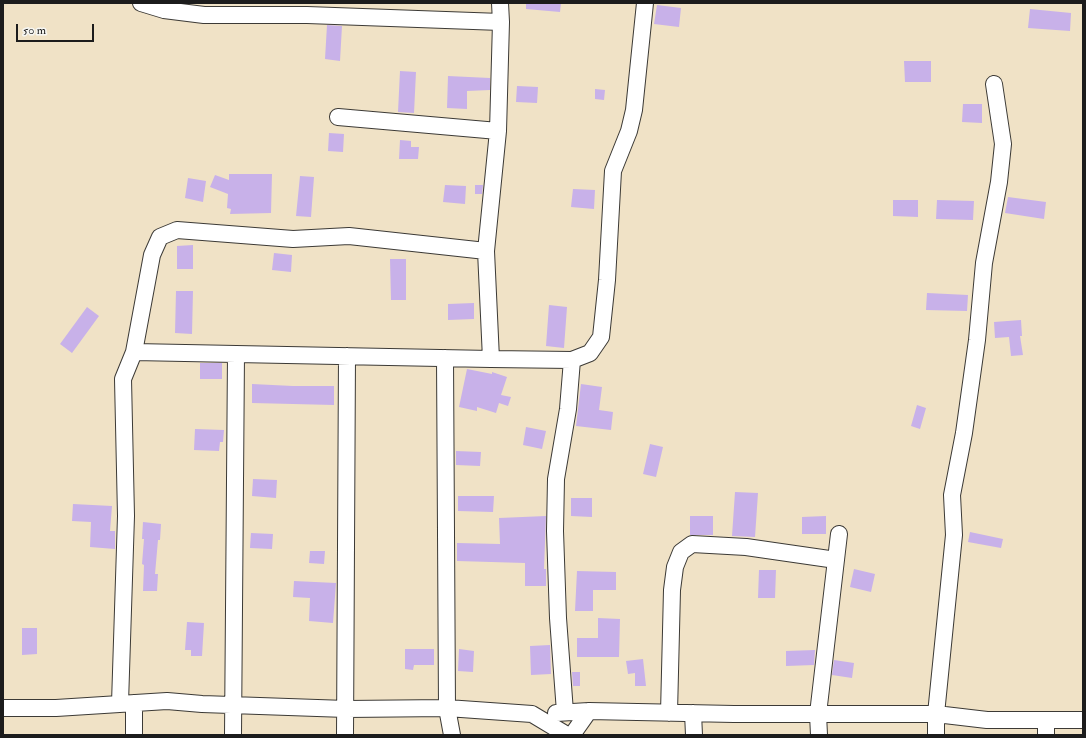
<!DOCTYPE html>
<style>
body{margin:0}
#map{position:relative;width:1086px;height:738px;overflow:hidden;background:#f0e2c6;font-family:"IM FELL Double Pica",serif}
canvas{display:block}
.frame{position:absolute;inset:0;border:4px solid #1c1c1c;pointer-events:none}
.scale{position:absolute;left:16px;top:24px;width:78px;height:18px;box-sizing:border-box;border:2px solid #1c1c1c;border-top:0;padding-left:5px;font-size:12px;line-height:14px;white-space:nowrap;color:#1c1c1c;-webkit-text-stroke:3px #f6f6f2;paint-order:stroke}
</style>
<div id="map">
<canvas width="1086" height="738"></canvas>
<div class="frame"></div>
<div class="scale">50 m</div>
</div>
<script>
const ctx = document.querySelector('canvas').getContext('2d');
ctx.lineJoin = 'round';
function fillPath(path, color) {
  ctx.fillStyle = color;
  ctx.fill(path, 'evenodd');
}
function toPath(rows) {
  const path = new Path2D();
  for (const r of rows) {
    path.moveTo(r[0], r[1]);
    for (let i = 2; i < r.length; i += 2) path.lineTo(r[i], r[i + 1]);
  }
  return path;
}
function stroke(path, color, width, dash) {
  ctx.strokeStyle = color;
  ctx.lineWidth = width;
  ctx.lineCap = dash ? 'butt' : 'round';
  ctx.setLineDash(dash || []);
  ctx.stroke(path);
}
fillPath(toPath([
 [526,3,561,3,560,12,526,9],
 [657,5,681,8,679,27,654,24],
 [1030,9,1071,13,1070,31,1028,28],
 [327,25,342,26,340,61,325,59],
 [904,61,931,61,931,82,905,82],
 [400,71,416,72,414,113,398,112],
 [448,76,490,78,490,90,467,91,467,109,447,108],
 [517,86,538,87,537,103,516,102],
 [595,89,605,90,604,100,595,99],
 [963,104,982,104,982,123,962,122],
 [329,133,344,134,343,152,328,151],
 [400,140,411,141,411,147,419,147,418,159,399,159],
 [229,174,272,174,271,213,230,214,231,209,227,208,228,194,210,187,215,175,229,180],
 [300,176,314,177,311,217,296,216],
 [188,178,206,181,203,202,185,198],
 [445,185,466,186,465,204,443,202],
 [475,185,483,185,482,194,475,194],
 [573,189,595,190,594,209,571,207],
 [1008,197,1046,202,1044,219,1005,213],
 [893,200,918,200,918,217,893,216],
 [937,200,974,201,973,220,936,219],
 [193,245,193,269,177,269,177,246],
 [274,253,292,255,291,272,272,270],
 [390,259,406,259,406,300,391,300],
 [176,291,193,291,192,334,175,333],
 [927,293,968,295,967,311,926,310],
 [474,303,474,319,448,320,448,304],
 [549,305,567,307,564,348,546,346],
 [87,307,99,316,72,353,60,344],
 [1021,320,1022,336,1020,336,1023,355,1011,356,1009,337,995,338,994,322],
 [200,363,222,363,222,379,200,379],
 [467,369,492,374,492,372,507,377,501,395,511,397,508,406,499,403,496,413,477,407,477,411,459,407],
 [252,384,293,386,334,386,334,405,252,403],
 [581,384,602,387,599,410,613,412,611,430,576,426],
 [917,405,926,408,920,429,911,426],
 [526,427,546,431,542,449,523,445],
 [195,429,224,430,223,442,220,442,219,451,194,450],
 [650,444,663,447,656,477,643,474],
 [456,451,481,452,480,466,456,465],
 [253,479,277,480,276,498,252,496],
 [735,492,758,493,755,537,732,536],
 [458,496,494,496,493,512,458,511],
 [571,498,592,498,592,517,571,516],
 [73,504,112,506,110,531,115,531,115,549,90,547,91,522,72,521],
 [546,516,544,569,546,569,546,586,525,586,525,563,457,561,457,543,500,544,499,518],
 [690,516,713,516,713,535,690,535],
 [826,516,826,534,802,534,802,517],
 [143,522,161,524,160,540,158,540,155,574,158,574,157,591,143,591,144,565,142,564,144,539,142,539],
 [970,532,1003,539,1001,548,968,542],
 [251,533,273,534,272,549,250,548],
 [310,551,325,551,324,564,309,563],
 [854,569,875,574,871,592,850,587],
 [759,570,776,570,775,598,758,598],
 [577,571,616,572,616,590,593,590,593,611,575,611],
 [294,581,336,583,333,623,309,621,310,598,293,597],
 [598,618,620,619,619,657,577,657,577,638,598,638],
 [187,622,204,623,202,656,191,656,191,650,185,650],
 [22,628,37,628,37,654,22,655],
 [550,645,551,674,531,675,530,646],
 [405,649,434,649,434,665,414,665,413,670,405,669],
 [459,649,474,651,473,672,458,671],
 [815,650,814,665,786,666,786,651],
 [643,659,646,686,635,686,635,673,628,674,626,661],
 [834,660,854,663,852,678,832,675],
 [572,672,580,672,580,686,573,686]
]), '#c8b1e9');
const minor = toPath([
 [141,3,164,10,204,15,307,15,501,22,498,131,486,251],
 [500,3,501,22],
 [338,117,498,131],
 [134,352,491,359],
 [445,358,447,708,452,735],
 [572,360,590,353,601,337,607,280,613,171,629,131,634,110,645,3],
 [120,703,126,516,123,379,134,352,152,255,160,237,177,230,293,239,349,236,486,251,491,359,572,360,568,409,556,479,555,531,558,618,565,712],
 [3,708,56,708,167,701,202,704,346,709,447,708,532,714,567,735],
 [556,713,589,711,734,714,936,714,987,720,1083,720],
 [669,713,672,590,675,567,681,552,692,544,746,547,836,560],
 [693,713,694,735],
 [1046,720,1046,735],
 [134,735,134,703],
 [233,735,236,354],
 [345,735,347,356],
 [572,735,589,711],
 [819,735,818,714,839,534],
 [936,735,936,714,954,535,952,495,964,433,977,340,984,263,999,182,1003,144,994,84]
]);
stroke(minor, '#3c3a36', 18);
stroke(minor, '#fff', 16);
</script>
